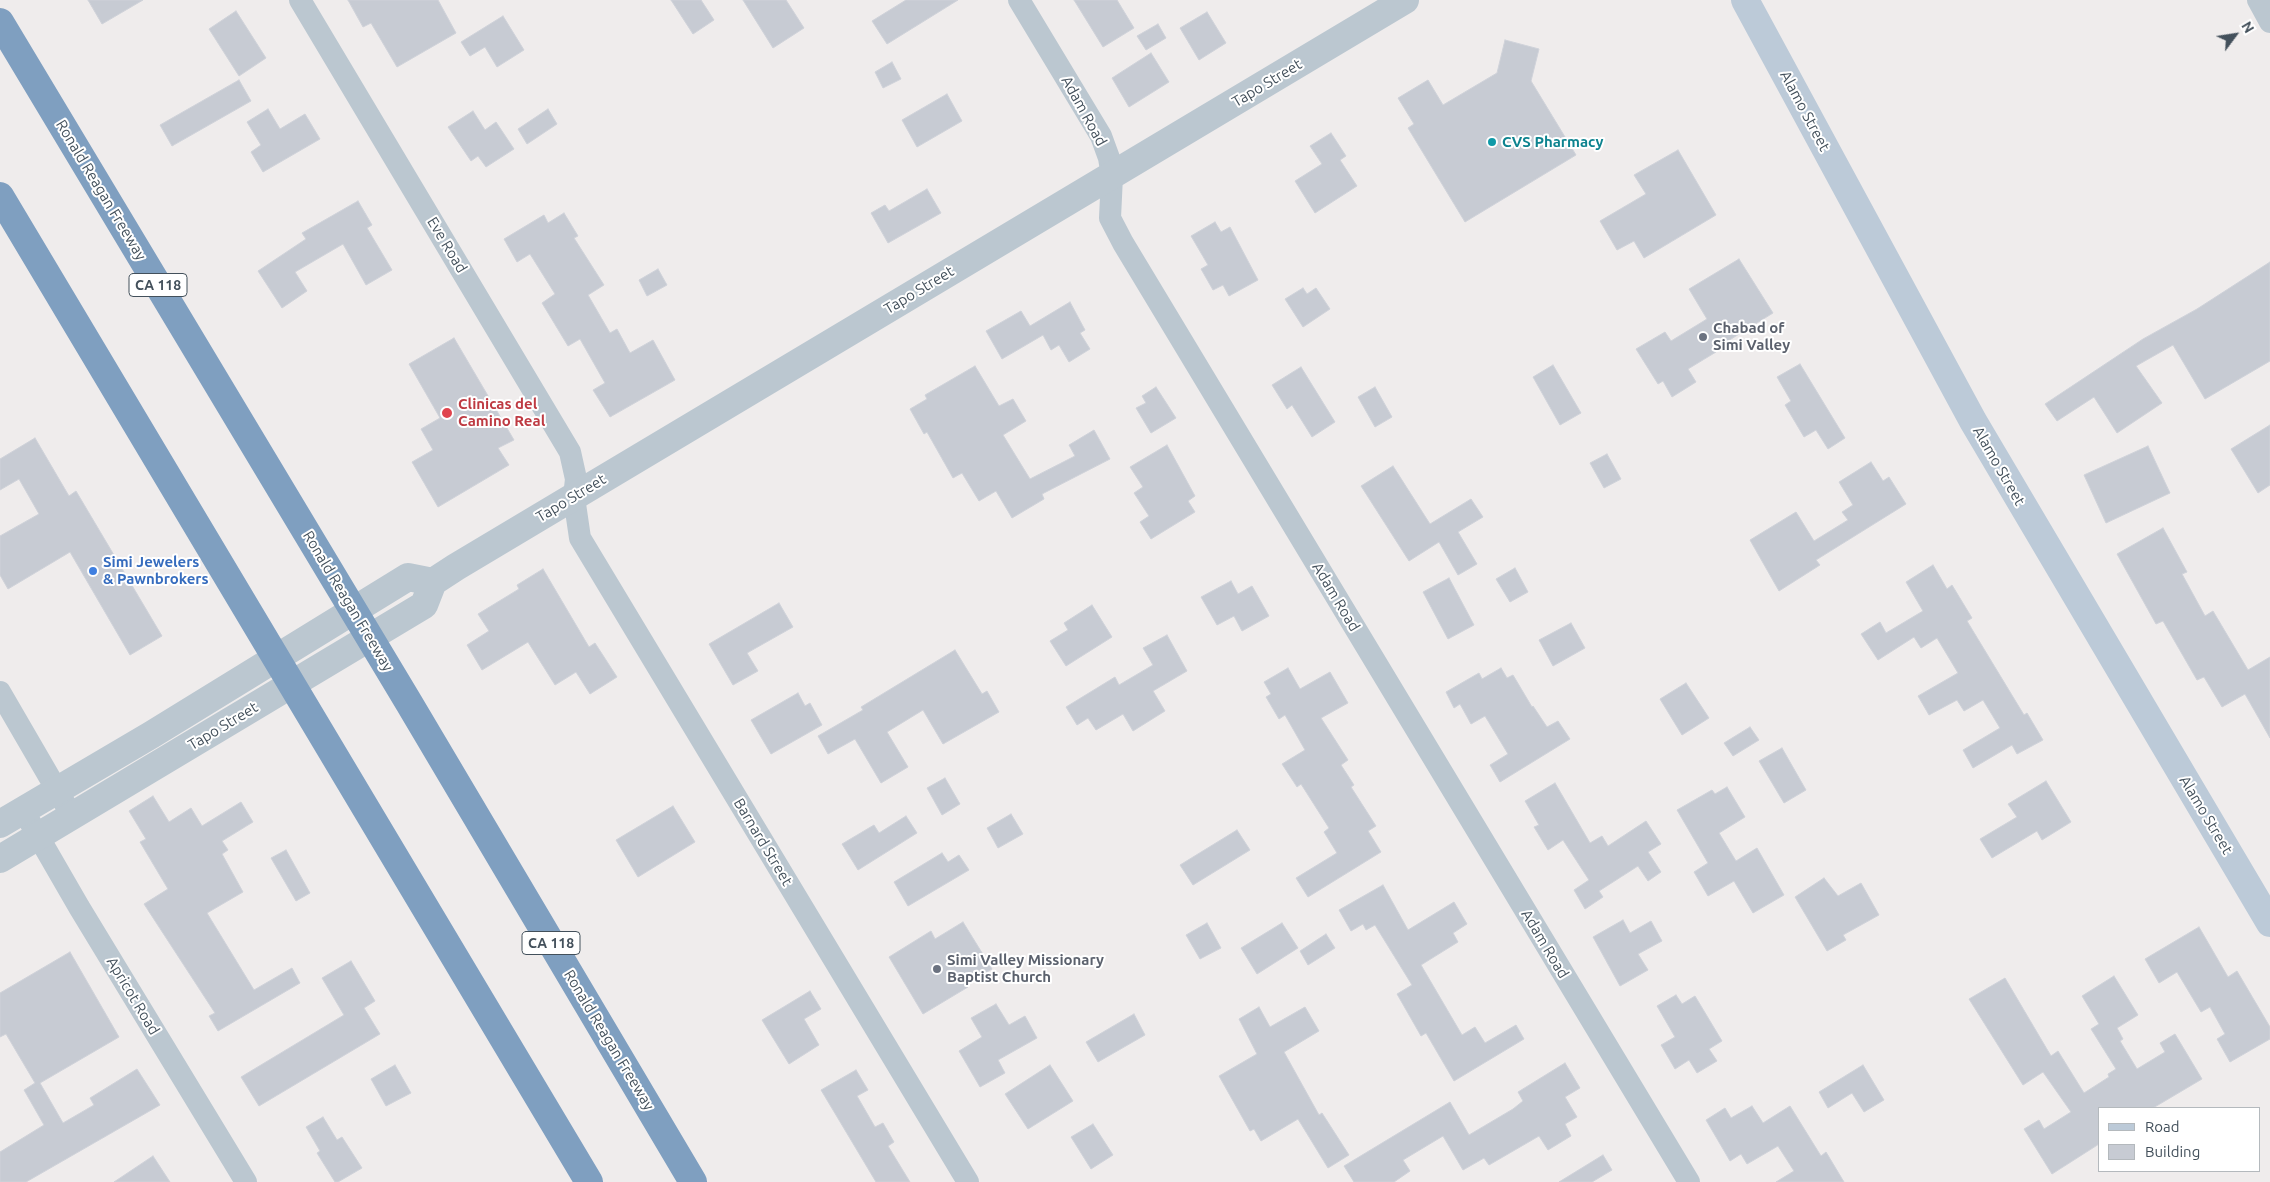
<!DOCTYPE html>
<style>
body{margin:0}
#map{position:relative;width:2270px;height:1182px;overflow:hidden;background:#efecec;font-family:Ubuntu,sans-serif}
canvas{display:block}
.legend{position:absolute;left:2098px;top:1107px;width:162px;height:65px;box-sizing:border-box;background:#fff;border:1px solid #b4b9bd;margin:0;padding:6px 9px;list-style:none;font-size:15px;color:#43505b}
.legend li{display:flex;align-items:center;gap:10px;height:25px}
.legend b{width:25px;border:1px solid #b4b9bd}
.north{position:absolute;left:2210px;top:10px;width:50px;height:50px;-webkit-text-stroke:4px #fff;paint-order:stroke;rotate:59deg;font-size:14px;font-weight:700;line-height:20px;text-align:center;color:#43505b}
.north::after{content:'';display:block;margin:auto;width:18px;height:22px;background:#43505b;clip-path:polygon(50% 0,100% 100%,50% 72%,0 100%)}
</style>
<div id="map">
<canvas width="2270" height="1182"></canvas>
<ul class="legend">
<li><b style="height:6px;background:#bccad8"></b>Road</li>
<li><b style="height:14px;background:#c7cbd3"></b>Building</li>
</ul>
<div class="north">N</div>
</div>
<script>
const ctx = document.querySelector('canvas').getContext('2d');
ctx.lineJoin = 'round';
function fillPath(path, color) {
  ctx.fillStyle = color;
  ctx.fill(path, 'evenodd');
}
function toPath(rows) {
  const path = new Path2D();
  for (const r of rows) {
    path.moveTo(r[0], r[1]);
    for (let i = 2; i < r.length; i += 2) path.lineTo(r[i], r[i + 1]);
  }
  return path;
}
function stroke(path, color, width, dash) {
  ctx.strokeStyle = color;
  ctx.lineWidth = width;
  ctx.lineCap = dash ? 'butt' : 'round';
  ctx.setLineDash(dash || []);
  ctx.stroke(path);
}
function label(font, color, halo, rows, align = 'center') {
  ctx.font = font + ' Ubuntu,sans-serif';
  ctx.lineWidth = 4;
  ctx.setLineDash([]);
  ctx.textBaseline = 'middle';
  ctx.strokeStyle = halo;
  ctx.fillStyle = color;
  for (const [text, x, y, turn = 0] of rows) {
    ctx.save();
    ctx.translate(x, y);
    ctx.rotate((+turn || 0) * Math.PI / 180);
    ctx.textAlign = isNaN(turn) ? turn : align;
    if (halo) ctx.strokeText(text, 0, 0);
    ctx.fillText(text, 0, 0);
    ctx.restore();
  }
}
const building = toPath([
 [88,0,143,0,102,24,88,0],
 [348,0,438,0,456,33,397,67,371,23,363,27,348,0],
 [671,0,701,0,714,20,693,34,671,0],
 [743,0,786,0,804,28,773,48,743,0],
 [906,0,958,0,887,44,872,21,906,0],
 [1074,0,1117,0,1134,28,1103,47,1074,0],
 [236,11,266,58,239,76,209,29,236,11],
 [1207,12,1226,43,1199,60,1180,28,1207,12],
 [503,16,524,50,497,67,485,47,470,56,461,42,503,16],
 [1158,24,1166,38,1146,50,1137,36,1158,24],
 [1505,40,1539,49,1531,81,1576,155,1465,222,1408,128,1414,124,1398,98,1428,80,1443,105,1497,73,1505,40],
 [1151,53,1169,82,1129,107,1112,78,1151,53],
 [892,62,901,79,883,88,875,72,892,62],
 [239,80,251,101,172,146,160,125,239,80],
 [947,94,962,121,917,147,902,120,947,94],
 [268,109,280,129,305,114,320,139,263,172,251,152,261,145,247,122,268,109],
 [548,109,557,124,527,144,518,129,548,109],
 [473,111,485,130,496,122,514,149,486,167,478,156,471,161,448,127,473,111],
 [1331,133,1346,156,1340,160,1357,186,1315,213,1295,181,1322,164,1310,146,1331,133],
 [1678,150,1716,215,1644,258,1634,241,1617,250,1600,221,1646,194,1634,175,1678,150],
 [927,189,941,213,888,243,871,213,885,205,889,211,927,189],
 [358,201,372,225,367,228,392,270,366,285,343,244,295,272,307,291,282,308,258,271,306,239,302,233,358,201],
 [564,213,578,236,574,238,604,285,588,295,610,333,617,329,630,353,653,340,675,380,610,417,593,390,605,383,580,339,568,346,542,303,555,294,530,254,517,262,504,239,544,215,548,223,564,213],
 [1215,222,1221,232,1230,227,1258,280,1229,296,1223,285,1213,290,1201,269,1208,265,1191,236,1215,222],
 [1739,259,1773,313,1715,349,1716,352,1688,369,1696,382,1672,397,1663,381,1658,384,1636,349,1665,332,1671,341,1707,319,1689,289,1739,259],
 [2270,262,2270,361,2205,399,2173,345,2136,366,2162,403,2117,433,2094,397,2057,421,2045,404,2143,339,2197,309,2270,262],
 [658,269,667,285,647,296,639,280,658,269],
 [1303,288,1307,294,1316,288,1330,309,1303,327,1285,299,1303,288],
 [1070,302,1085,330,1080,333,1090,349,1069,362,1059,345,1051,350,1043,335,1002,359,986,331,1021,311,1030,326,1070,302],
 [454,338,514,440,498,448,509,465,438,507,412,462,433,450,421,429,440,418,409,364,454,338],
 [1800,364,1845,438,1828,449,1816,430,1804,437,1785,405,1791,401,1777,377,1800,364],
 [1553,365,1581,413,1560,425,1533,377,1553,365],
 [975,366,999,406,1013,399,1026,421,1003,435,1030,479,1075,456,1069,445,1094,430,1110,459,1042,494,1044,499,1012,518,996,491,979,501,962,473,953,478,927,432,924,434,910,409,927,399,925,395,975,366],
 [1301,367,1335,422,1312,437,1292,405,1287,409,1272,385,1301,367],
 [1156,387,1176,418,1151,433,1136,408,1146,403,1142,396,1156,387],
 [1375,387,1392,417,1375,427,1358,397,1375,387],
 [2270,425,2270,485,2258,493,2231,449,2270,425],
 [35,438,69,496,76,491,162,636,130,655,70,552,8,589,0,575,0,536,39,514,19,479,0,490,0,459,35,438],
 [1167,445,1195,496,1188,501,1195,512,1151,539,1140,522,1149,516,1134,493,1143,487,1130,467,1167,445],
 [2148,446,2170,493,2106,523,2084,475,2148,446],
 [1607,454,1621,479,1604,488,1590,463,1607,454],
 [1871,462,1883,481,1889,477,1906,504,1816,560,1820,565,1779,591,1750,540,1796,512,1814,541,1848,520,1842,512,1853,505,1839,482,1871,462],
 [1393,466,1430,524,1471,499,1483,517,1458,532,1477,564,1458,575,1439,542,1409,561,1361,486,1393,466],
 [2163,528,2187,572,2182,574,2205,616,2213,611,2248,670,2270,657,2270,738,2245,694,2222,707,2204,677,2197,680,2163,621,2156,624,2117,554,2163,528],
 [1933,565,1947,589,1952,585,1972,618,1967,621,2024,715,2027,713,2043,740,2017,754,2012,745,1973,768,1963,750,2000,728,1983,700,1964,711,1957,700,1929,715,1918,696,1958,673,1937,638,1921,648,1914,637,1878,660,1861,634,1880,622,1886,633,1923,611,1906,582,1933,565],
 [1515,568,1528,592,1510,602,1496,579,1515,568],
 [543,569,589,647,595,643,617,677,590,694,576,672,555,685,528,642,482,670,467,645,489,631,478,614,519,589,517,585,543,569],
 [1449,578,1474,625,1448,639,1423,592,1449,578],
 [1231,581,1238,594,1252,586,1269,616,1242,631,1234,616,1217,625,1201,597,1231,581],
 [779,603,793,627,747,653,758,671,733,685,709,644,779,603],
 [1092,605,1112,637,1066,666,1050,641,1068,630,1064,623,1092,605],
 [1571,623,1585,648,1553,666,1539,640,1571,623],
 [1167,635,1187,671,1153,691,1165,711,1133,731,1123,714,1096,730,1088,718,1077,725,1066,707,1115,677,1119,685,1153,665,1143,648,1167,635],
 [955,650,982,694,987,691,999,712,943,744,923,710,887,732,908,767,881,783,855,739,828,754,818,736,863,710,861,707,955,650],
 [1288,668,1300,689,1330,672,1348,703,1321,718,1348,760,1341,765,1354,785,1351,787,1376,826,1368,831,1381,852,1308,897,1296,878,1337,853,1324,832,1329,828,1301,784,1297,787,1282,764,1305,750,1285,715,1279,719,1266,697,1271,694,1264,682,1288,668],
 [1501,668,1507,678,1513,675,1532,707,1533,706,1547,727,1558,721,1570,739,1500,782,1490,765,1508,754,1485,716,1471,724,1460,704,1454,708,1446,692,1479,673,1482,679,1501,668],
 [1686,683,1709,718,1682,735,1660,699,1686,683],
 [798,693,805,706,810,703,822,725,771,754,751,720,798,693],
 [1750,727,1759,740,1733,756,1724,743,1750,727],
 [1782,748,1806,790,1784,803,1759,761,1782,748],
 [945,778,960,804,942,815,927,788,945,778],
 [2046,781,2071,822,2042,840,2037,831,1992,858,1980,839,2017,817,2008,804,2046,781],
 [1555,783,1590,843,1602,836,1608,846,1646,821,1661,844,1648,852,1661,872,1648,881,1638,866,1599,891,1603,897,1585,909,1574,890,1589,880,1563,840,1548,850,1534,827,1539,825,1525,801,1555,783],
 [1727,787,1745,817,1719,833,1736,861,1757,848,1784,895,1753,913,1734,881,1708,896,1694,872,1708,863,1677,810,1712,790,1715,794,1727,787],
 [153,796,169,822,191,808,202,826,241,802,253,822,222,841,228,850,222,854,243,892,207,913,254,990,292,968,300,983,218,1031,209,1016,215,1013,144,904,168,889,140,842,146,839,129,811,153,796],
 [673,806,695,842,638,877,616,840,673,806],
 [1011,814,1023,834,998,848,987,828,1011,814],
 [906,816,917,833,858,870,842,844,874,825,879,833,906,816],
 [1237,830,1250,850,1193,885,1180,865,1237,830],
 [286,850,310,893,296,901,271,858,286,850],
 [942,853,948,862,959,855,969,870,908,906,894,882,942,853],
 [1824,878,1838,896,1861,883,1879,915,1843,935,1846,940,1827,951,1795,897,1824,878],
 [1383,885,1408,930,1454,902,1467,924,1453,933,1458,942,1421,965,1462,1035,1475,1027,1485,1043,1516,1025,1524,1039,1454,1081,1426,1033,1421,1036,1397,994,1412,985,1375,925,1366,930,1363,924,1351,931,1339,910,1383,885],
 [1623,920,1630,933,1651,921,1662,941,1638,954,1648,970,1620,986,1593,937,1623,920],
 [963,922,992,969,966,984,968,987,923,1014,889,957,931,931,935,939,963,922],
 [1207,923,1221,948,1200,959,1186,935,1207,923],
 [1282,923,1298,948,1257,974,1241,948,1282,923],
 [2199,927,2228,977,2237,971,2270,1027,2270,1039,2230,1062,2217,1039,2225,1034,2210,1007,2201,1012,2177,972,2159,983,2145,959,2199,927],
 [1326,934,1335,948,1308,965,1300,951,1326,934],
 [70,952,119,1037,40,1083,63,1123,94,1105,90,1098,137,1069,160,1105,26,1182,0,1182,0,1152,44,1125,24,1090,35,1083,6,1034,0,1037,0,993,70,952],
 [351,961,375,1001,364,1008,380,1034,259,1106,241,1077,344,1015,322,978,351,961],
 [2114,976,2138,1015,2117,1028,2123,1039,2120,1041,2137,1069,2165,1052,2160,1043,2175,1034,2202,1079,2153,1108,2099,1108,2099,1144,2052,1174,2024,1129,2039,1120,2044,1129,2071,1112,2043,1072,2023,1085,1969,999,2005,978,2051,1056,2058,1051,2084,1093,2109,1077,2108,1074,2116,1069,2091,1029,2099,1024,2082,996,2114,976],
 [810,991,821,1009,804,1019,819,1045,789,1064,762,1020,810,991],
 [1676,995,1682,1004,1695,996,1722,1041,1709,1049,1717,1061,1697,1073,1689,1060,1675,1069,1661,1045,1675,1037,1657,1006,1676,995],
 [996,1004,1009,1025,1025,1016,1037,1038,998,1060,1005,1073,980,1087,959,1051,982,1037,971,1018,996,1004],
 [1259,1007,1270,1027,1305,1007,1319,1031,1284,1052,1319,1115,1322,1113,1349,1155,1328,1168,1298,1119,1261,1141,1254,1129,1250,1131,1219,1076,1257,1054,1239,1019,1259,1007],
 [1134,1014,1145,1035,1098,1062,1086,1042,1134,1014],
 [1565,1063,1580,1088,1565,1097,1577,1117,1565,1124,1571,1136,1548,1150,1539,1136,1489,1165,1484,1158,1463,1170,1443,1136,1403,1160,1410,1171,1394,1182,1354,1182,1344,1166,1450,1102,1469,1135,1513,1109,1523,1101,1518,1092,1565,1063],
 [395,1065,411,1093,386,1106,371,1079,395,1065],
 [1050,1065,1073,1101,1028,1129,1005,1094,1050,1065],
 [1863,1065,1884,1100,1864,1112,1852,1093,1828,1108,1819,1092,1863,1065],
 [856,1070,868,1090,857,1096,875,1127,883,1123,894,1142,888,1146,910,1182,876,1182,821,1090,856,1070],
 [1752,1106,1763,1123,1790,1106,1821,1156,1826,1152,1844,1182,1776,1182,1794,1171,1778,1146,1747,1164,1741,1154,1730,1161,1706,1120,1725,1108,1731,1118,1752,1106],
 [323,1117,337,1140,342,1137,362,1168,338,1182,335,1182,317,1153,320,1151,306,1127,323,1117],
 [1093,1124,1113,1155,1091,1169,1071,1137,1093,1124],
 [1603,1155,1612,1170,1592,1182,1559,1182,1603,1155],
 [153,1156,170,1182,114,1182,153,1156]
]);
fillPath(building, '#c7cbd3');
stroke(building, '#cfd2d9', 1);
stroke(toPath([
 [300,0,570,452,576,479,574,497,580,538,968,1182],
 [1019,0,1101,136,1109,158,1112,176,1110,218,1123,243,1689,1182],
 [2258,0,2270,22],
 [0,692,72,816],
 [23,810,79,907,246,1182]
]), '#bbc7d0', 22);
stroke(toPath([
 [0,824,151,735,408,577,433,582],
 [0,859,424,605,433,582,456,567,1405,0]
]), '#bbc7d0', 28);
stroke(toPath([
 [1745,0,1973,421,2270,923]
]), '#bccad8', 28);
stroke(toPath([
 [0,22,409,703,693,1182],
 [0,196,589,1182]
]), '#7f9fc0', 28);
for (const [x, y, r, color] of [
 [1492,142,5,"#0f9aa8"],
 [1703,337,5,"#6b7280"],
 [447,413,6,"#e0444e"],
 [93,571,5,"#3f7fe0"],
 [937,969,5,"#6b7280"]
]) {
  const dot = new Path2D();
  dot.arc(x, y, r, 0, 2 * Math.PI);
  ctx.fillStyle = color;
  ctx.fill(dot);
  stroke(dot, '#fff', 2);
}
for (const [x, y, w] of [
 [158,285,58],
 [551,943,58]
]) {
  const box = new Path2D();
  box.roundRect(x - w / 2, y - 11.5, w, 23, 4);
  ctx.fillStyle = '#fff';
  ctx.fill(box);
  stroke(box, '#43505b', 1);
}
label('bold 14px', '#43505b', null, [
 ["CA 118",158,285],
 ["CA 118",551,943]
]);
label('15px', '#43505b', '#fff', [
 ["Tapo Street",1267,83,-31],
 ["Adam Road",1084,111,61],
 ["Alamo Street",1805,111,62],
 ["Ronald Reagan Freeway",101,190,59],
 ["Eve Road",447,245,59],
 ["Tapo Street",919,290,-31],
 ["Alamo Street",1999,466,60],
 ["Tapo Street",571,498,-31],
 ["Adam Road",1336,597,59],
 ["Ronald Reagan Freeway",348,601,59],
 ["Tapo Street",223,726,-31],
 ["Alamo Street",2206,815,59],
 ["Barnard Street",763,842,59],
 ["Adam Road",1545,944,59],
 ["Apricot Road",133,996,59],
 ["Ronald Reagan Freeway",609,1040,59]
]);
label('bold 15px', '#0d838f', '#fff', [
 ["CVS Pharmacy",1502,142]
], 'left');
label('bold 15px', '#5b616d', '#fff', [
 ["Chabad of",1713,328],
 ["Simi Valley",1713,345],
 ["Simi Valley Missionary",947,960],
 ["Baptist Church",947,977]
], 'left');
label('bold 15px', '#be3a42', '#fff', [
 ["Clinicas del",458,404],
 ["Camino Real",458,421]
], 'left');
label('bold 15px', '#366cbe', '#fff', [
 ["Simi Jewelers",103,562],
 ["& Pawnbrokers",103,579]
], 'left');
</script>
